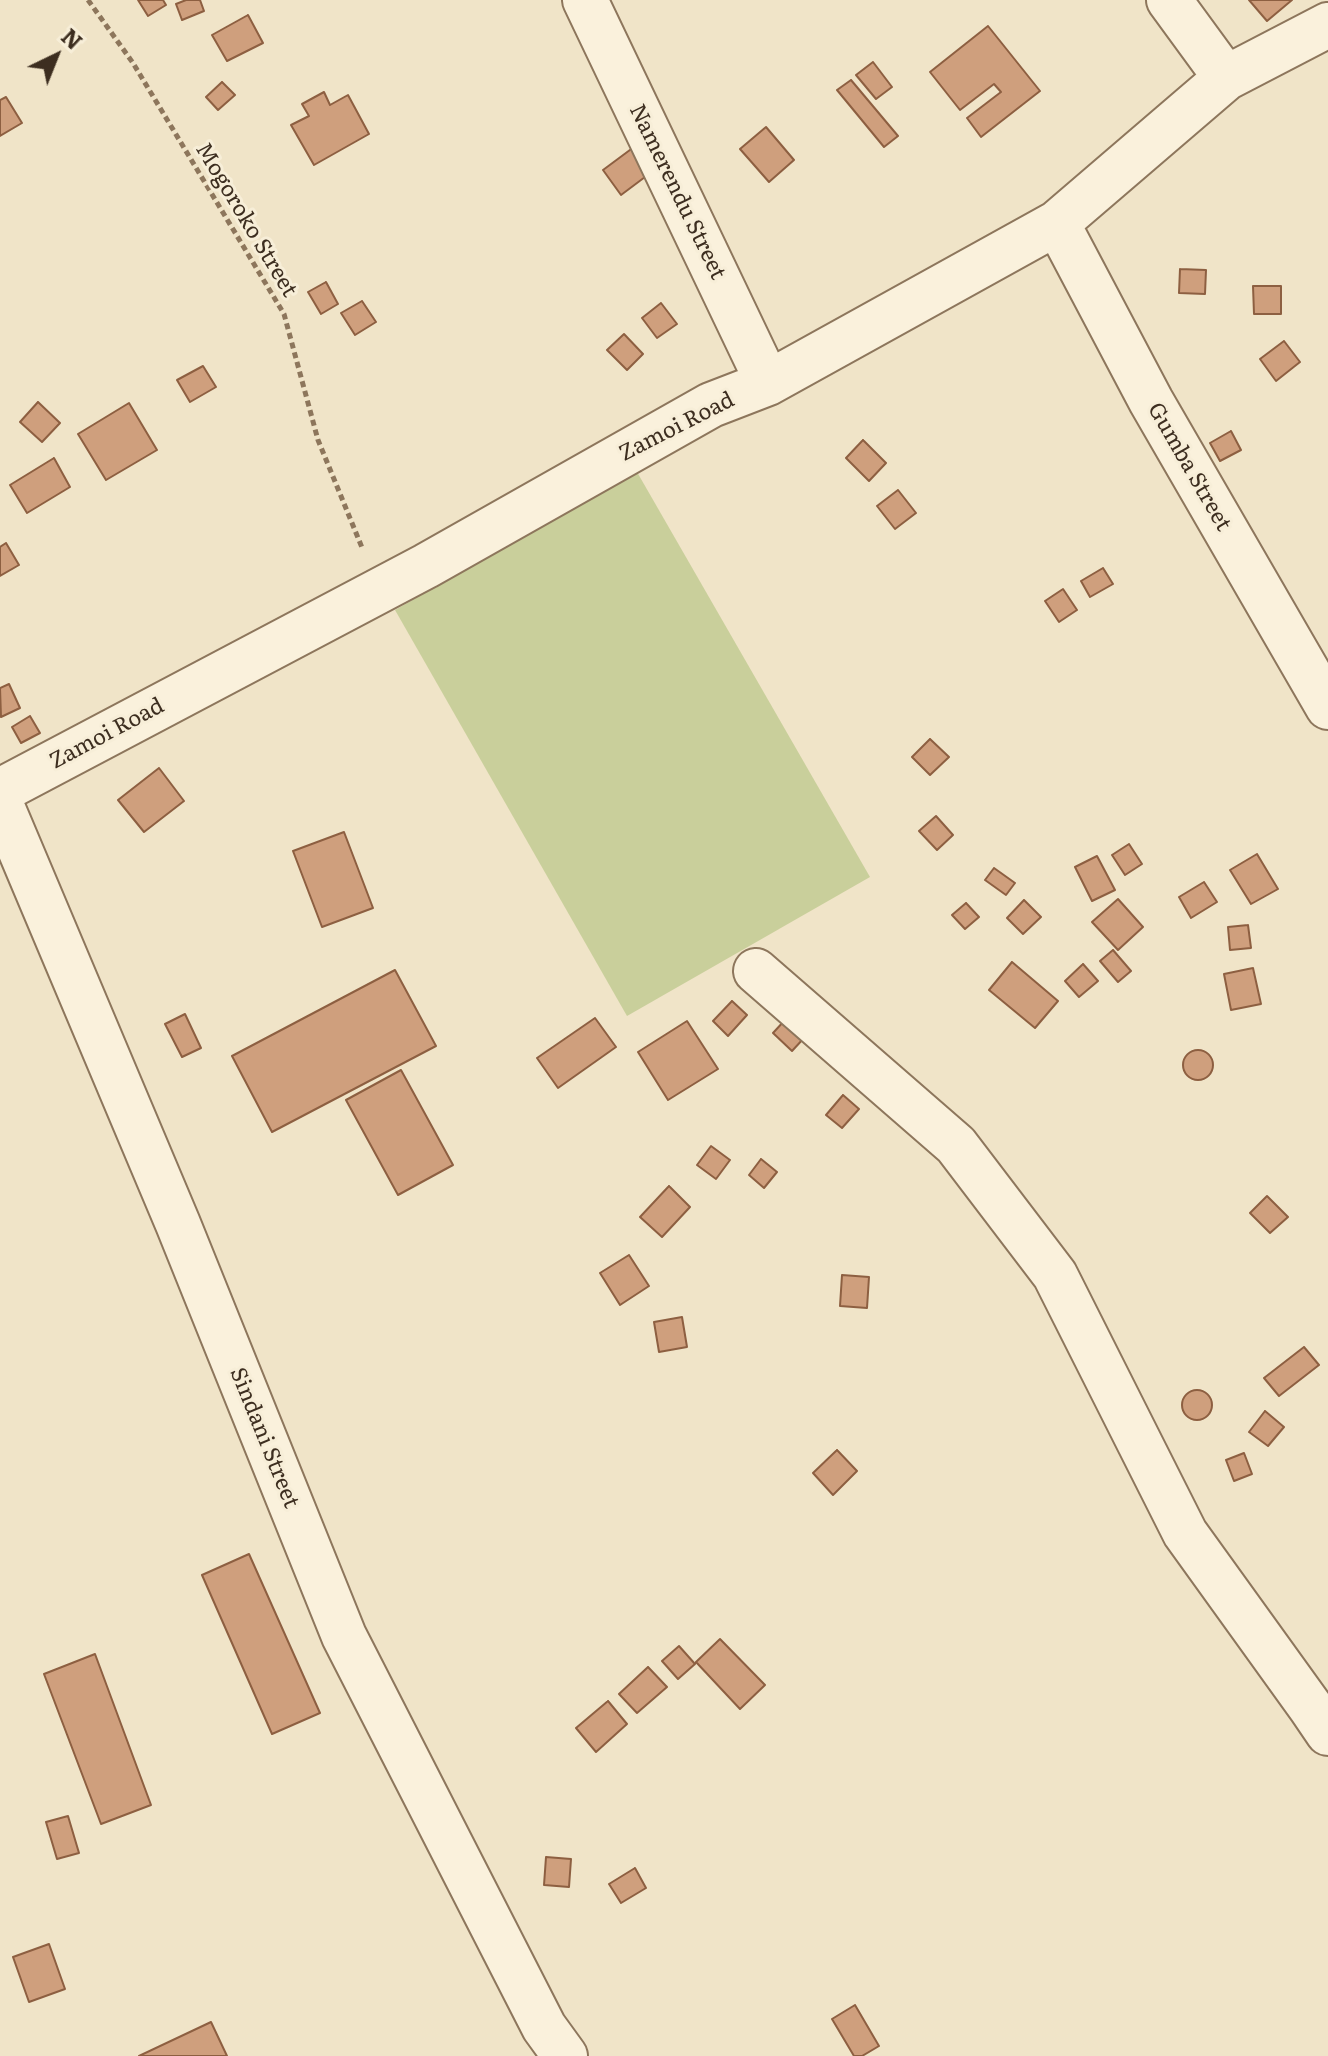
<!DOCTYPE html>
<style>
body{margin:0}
#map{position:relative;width:1328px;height:2056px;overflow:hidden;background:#f0e4c8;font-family:Literata,serif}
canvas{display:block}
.north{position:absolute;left:16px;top:16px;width:80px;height:80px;-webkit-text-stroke:6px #f7eed8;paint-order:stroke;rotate:43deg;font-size:22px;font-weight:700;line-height:32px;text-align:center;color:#3d2e20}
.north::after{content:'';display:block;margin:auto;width:28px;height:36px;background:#3d2e20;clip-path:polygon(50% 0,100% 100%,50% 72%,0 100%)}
</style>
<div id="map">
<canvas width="1328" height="2056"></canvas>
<div class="north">N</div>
</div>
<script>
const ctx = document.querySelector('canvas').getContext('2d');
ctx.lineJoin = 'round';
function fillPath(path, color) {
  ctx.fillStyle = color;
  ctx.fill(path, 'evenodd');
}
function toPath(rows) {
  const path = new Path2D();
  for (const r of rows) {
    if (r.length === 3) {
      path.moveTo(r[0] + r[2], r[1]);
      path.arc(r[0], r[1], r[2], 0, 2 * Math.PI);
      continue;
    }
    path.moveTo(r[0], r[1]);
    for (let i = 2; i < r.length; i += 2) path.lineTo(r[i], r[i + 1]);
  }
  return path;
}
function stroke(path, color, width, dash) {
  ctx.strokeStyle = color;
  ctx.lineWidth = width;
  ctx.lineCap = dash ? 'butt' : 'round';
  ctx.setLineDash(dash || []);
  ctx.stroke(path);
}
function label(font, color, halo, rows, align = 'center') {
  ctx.font = font + ' Literata,serif';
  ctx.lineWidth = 6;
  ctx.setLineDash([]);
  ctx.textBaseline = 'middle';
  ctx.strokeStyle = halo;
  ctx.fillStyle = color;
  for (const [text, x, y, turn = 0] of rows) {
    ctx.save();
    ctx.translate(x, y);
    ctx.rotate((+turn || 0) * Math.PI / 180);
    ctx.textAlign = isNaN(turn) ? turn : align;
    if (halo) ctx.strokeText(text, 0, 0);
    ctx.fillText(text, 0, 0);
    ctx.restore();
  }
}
fillPath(toPath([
 [637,472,870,877,627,1016,395,610]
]), '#c9cf9b');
const building = toPath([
 [138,0,163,0,166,5,148,16,138,0],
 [186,0,200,0,204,11,182,20,176,4,186,0],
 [1249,0,1292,0,1267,21,1249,0],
 [248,15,263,43,227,61,212,35,248,15],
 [988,26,1040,91,981,137,967,118,1001,92,994,84,960,110,930,72,988,26],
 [873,62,892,87,876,99,856,75,873,62],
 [851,80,898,136,884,147,837,90,851,80],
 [222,82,235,95,218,110,206,97,222,82],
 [324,92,330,105,348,95,369,134,314,165,291,125,309,116,302,104,324,92],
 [6,97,22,123,0,136,0,100,6,97],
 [766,127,794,160,769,182,740,149,766,127],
 [642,141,661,165,621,195,603,170,642,141],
 [1180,269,1206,270,1205,294,1179,293,1180,269],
 [326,282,338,304,321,314,308,292,326,282],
 [1253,286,1281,286,1281,314,1254,314,1253,286],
 [362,301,376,322,355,335,341,313,362,301],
 [661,303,677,324,657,338,642,318,661,303],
 [624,334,643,354,627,370,607,350,624,334],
 [1284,341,1300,362,1276,381,1260,359,1284,341],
 [203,366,216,387,190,402,177,380,203,366],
 [38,402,60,423,42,442,20,422,38,402],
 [129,403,157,450,106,480,78,434,129,403],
 [1231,431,1241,450,1220,461,1210,443,1231,431],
 [863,440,886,463,869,481,846,458,863,440],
 [54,458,70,487,27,513,10,485,54,458],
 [898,490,916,513,895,529,877,506,898,490],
 [6,543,19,565,0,576,0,547,6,543],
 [1103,568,1113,584,1090,597,1081,581,1103,568],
 [1063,589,1077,610,1059,622,1045,601,1063,589],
 [9,684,20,708,1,717,0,688,9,684],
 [30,716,40,733,21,743,12,727,30,716],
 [930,739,949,757,930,775,912,757,930,739],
 [159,768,184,801,144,832,118,800,159,768],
 [936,816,953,835,937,850,919,831,936,816],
 [344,832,373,908,322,927,293,851,344,832],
 [1129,844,1142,864,1125,875,1112,855,1129,844],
 [1257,854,1278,889,1251,904,1230,870,1257,854],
 [1097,856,1115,890,1092,901,1075,867,1097,856],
 [994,868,1015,883,1006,895,985,880,994,868],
 [1204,882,1217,902,1191,918,1179,897,1204,882],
 [1118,899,1143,927,1118,950,1092,922,1118,899],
 [1024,900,1041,917,1023,934,1007,918,1024,900],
 [966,903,979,917,965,929,952,915,966,903],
 [1248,925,1251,948,1230,950,1228,927,1248,925],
 [1113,950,1131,971,1118,982,1100,961,1113,950],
 [1012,962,1058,1001,1035,1028,989,990,1012,962],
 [1083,964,1098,981,1079,997,1065,981,1083,964],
 [1253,968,1261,1004,1231,1010,1224,974,1253,968],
 [395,970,436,1046,272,1132,232,1056,395,970],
 [732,1001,747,1015,728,1036,713,1021,732,1001],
 [185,1014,201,1048,182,1057,165,1024,185,1014],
 [595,1018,616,1047,558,1088,537,1058,595,1018],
 [785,1020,804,1038,792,1051,773,1033,785,1020],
 [687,1021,718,1069,668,1100,638,1052,687,1021],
 [1198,1065,15],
 [401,1070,453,1165,398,1195,346,1100,401,1070],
 [843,1095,859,1109,842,1128,826,1115,843,1095],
 [711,1146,730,1160,716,1179,697,1165,711,1146],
 [761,1159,777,1172,764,1188,749,1175,761,1159],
 [669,1186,690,1207,662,1237,640,1217,669,1186],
 [1267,1196,1288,1217,1270,1233,1250,1213,1267,1196],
 [629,1255,649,1286,620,1305,600,1273,629,1255],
 [842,1275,869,1277,867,1308,840,1306,842,1275],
 [682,1317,687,1347,659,1352,654,1322,682,1317],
 [1304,1347,1319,1365,1279,1396,1264,1378,1304,1347],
 [1197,1405,15],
 [1265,1411,1284,1427,1268,1446,1249,1432,1265,1411],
 [837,1450,857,1471,833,1495,813,1473,837,1450],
 [1244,1453,1252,1474,1234,1481,1226,1460,1244,1453],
 [249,1554,320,1713,272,1734,202,1575,249,1554],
 [720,1639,765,1685,740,1709,696,1662,720,1639],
 [679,1646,695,1664,678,1679,662,1661,679,1646],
 [95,1654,151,1805,101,1824,44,1674,95,1654],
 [648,1667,667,1687,637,1713,619,1694,648,1667],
 [608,1701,627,1724,596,1752,576,1728,608,1701],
 [68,1816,79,1853,57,1859,46,1822,68,1816],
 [546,1857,571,1859,569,1887,544,1885,546,1857],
 [635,1868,646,1888,621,1903,609,1884,635,1868],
 [49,1944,65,1989,29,2002,13,1957,49,1944],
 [855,2005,879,2046,862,2056,854,2056,832,2019,855,2005],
 [211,2022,227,2056,139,2056,211,2022]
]);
fillPath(building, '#cf9f7d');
stroke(building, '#8d5f41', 2);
const street = toPath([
 [585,0,768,383],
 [1169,0,1226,78],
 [1057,223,1151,401,1328,707],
 [0,791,426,566,711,405,768,383,1057,223,1226,78,1328,25],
 [0,802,178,1224,344,1636,544,2027,565,2056],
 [756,971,956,1145,1055,1275,1185,1533,1311,1708,1328,1733]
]);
stroke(street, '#8d765c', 48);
stroke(toPath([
 [88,0,133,63,284,314,318,440,363,550]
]), '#8d765c', 5, [6, 4]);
stroke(street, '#faf1dc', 44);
label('22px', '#3d2e20', '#f7eed8', [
 ["Namerendu Street",677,192,64],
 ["Mogoroko Street",246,220,59],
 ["Zamoi Road",677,427,-27],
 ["Gumba Street",1189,467,60],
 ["Zamoi Road",107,734,-28],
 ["Sindani Street",264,1438,68]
]);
</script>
